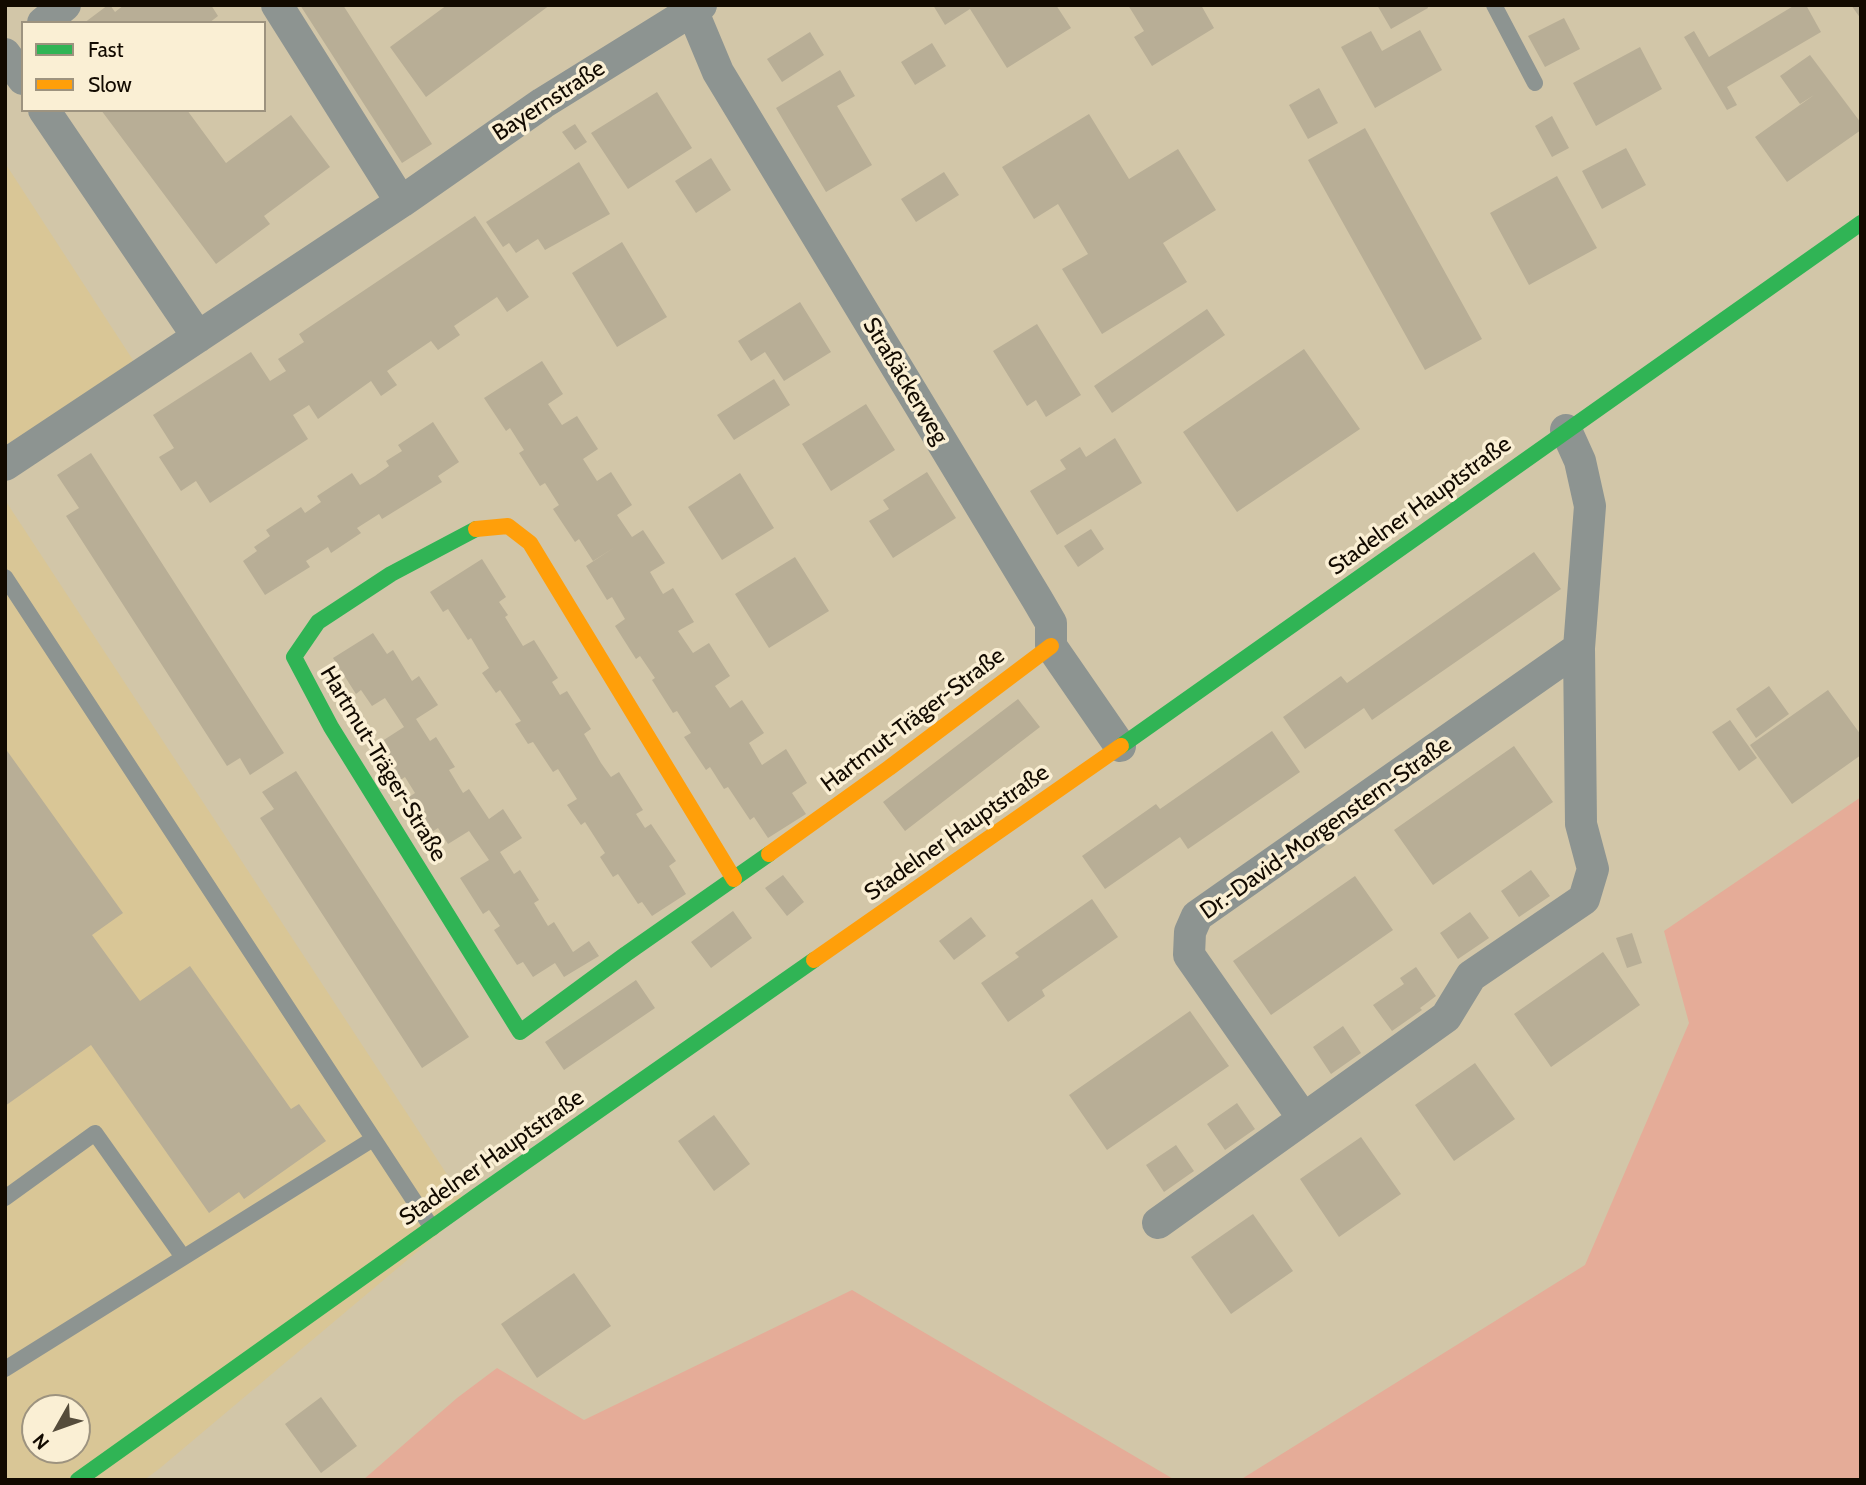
<!DOCTYPE html>
<meta charset="utf-8">
<style>
body{margin:0}
#map{position:relative;width:1866px;height:1485px;overflow:hidden;background:#d2c6a8;font-family:Cabin,sans-serif}
canvas{display:block}
.frame{position:absolute;inset:0;border:7px solid #120a00;pointer-events:none}
.legend{position:absolute;left:21px;top:21px;width:245px;height:91px;box-sizing:border-box;background:#faefd4;border:2px solid #9d937f;margin:0;padding:9px 12px;list-style:none;font-size:21px;color:#120a00}
.legend li{display:flex;align-items:center;gap:14px;height:35px}
.legend b{width:35px;border:2px solid #9d937f}
.north{position:absolute;left:21px;top:1394px;width:70px;height:70px;box-sizing:border-box;background:#faefd4;border:2px solid #9d937f;border-radius:50%;rotate:230deg;font-size:19px;font-weight:700;line-height:28px;text-align:center;color:#120a00}
.north::after{content:'';display:block;margin:auto;width:24px;height:32px;background:#554c3b;clip-path:polygon(50% 0,100% 100%,50% 72%,0 100%)}
</style>
<div id="map">
<canvas width="1866" height="1485"></canvas>
<div class="frame"></div>
<ul class="legend">
<li><b style="height:9px;background:#30b455"></b>Fast</li>
<li><b style="height:9px;background:#ff9f0a"></b>Slow</li>
</ul>
<div class="north">N</div>
</div>
<script>
const ctx = document.querySelector('canvas').getContext('2d');
ctx.lineJoin = 'round';
function fillPath(path, color) {
  ctx.fillStyle = color;
  ctx.fill(path, 'evenodd');
}
function toPath(rows) {
  const path = new Path2D();
  for (const r of rows) {
    path.moveTo(r[0], r[1]);
    for (let i = 2; i < r.length; i += 2) path.lineTo(r[i], r[i + 1]);
  }
  return path;
}
function stroke(path, color, width, dash) {
  ctx.strokeStyle = color;
  ctx.lineWidth = width;
  ctx.lineCap = dash ? 'butt' : 'round';
  ctx.setLineDash(dash || []);
  ctx.stroke(path);
}
function label(font, color, halo, rows, align = 'center') {
  ctx.font = font + ' Cabin,sans-serif';
  ctx.lineWidth = 7;
  ctx.setLineDash([]);
  ctx.textBaseline = 'middle';
  ctx.strokeStyle = halo;
  ctx.fillStyle = color;
  for (const [text, x, y, turn = 0] of rows) {
    ctx.save();
    ctx.translate(x, y);
    ctx.rotate((+turn || 0) * Math.PI / 180);
    ctx.textAlign = isNaN(turn) ? turn : align;
    if (halo) ctx.strokeText(text, 0, 0);
    ctx.fillText(text, 0, 0);
    ctx.restore();
  }
}
fillPath(toPath([
 [5,163,142,374,5,463],
 [5,500,469,1208,159,1469,144,1480,5,1480],
 [35,1408,77,1408,77,1450,35,1450]
]), '#d9c696');
fillPath(toPath([
 [1861,797,1861,1480,1240,1480,1585,1265,1689,1023,1664,931],
 [852,1290,1175,1480,363,1480,457,1398,497,1368,584,1420]
]), '#e5ac98');
fillPath(toPath([
 [108,5,110,5,115,12,124,5,211,5,218,16,209,23,84,23],
 [300,5,343,5,432,144,402,163],
 [447,5,550,5,426,97,390,47],
 [933,5,1056,5,1071,28,1007,68,970,9,945,25],
 [1128,5,1201,5,1214,28,1152,66,1134,37,1144,31],
 [1377,5,1427,5,1428,8,1391,29],
 [1795,5,1806,5,1821,32,1727,87,1737,105,1727,110,1684,37,1694,31,1709,57],
 [1851,5,1861,5,1861,19],
 [1564,18,1580,49,1545,67,1528,36],
 [1420,30,1442,70,1375,108,1341,47,1371,31,1382,51],
 [810,32,824,55,782,82,767,59],
 [932,43,946,66,915,85,901,62],
 [1640,47,1662,89,1596,126,1573,83],
 [1810,55,1861,123,1861,130,1787,182,1755,137,1814,95,1800,104,1780,76],
 [840,70,855,96,837,106,872,165,826,192,776,108],
 [1319,88,1338,123,1308,139,1289,105],
 [657,92,692,148,628,189,591,133],
 [101,110,187,110,226,163,291,115,330,167,264,216,270,224,216,264],
 [1089,114,1129,179,1178,149,1216,210,1163,243,1187,282,1102,334,1062,269,1088,254,1058,204,1034,219,1002,167],
 [1552,116,1569,148,1552,157,1535,126],
 [575,124,587,142,575,150,562,132],
 [1365,128,1482,339,1425,370,1308,160],
 [1626,148,1646,185,1602,209,1582,171],
 [711,158,731,190,696,213,675,181],
 [579,162,610,214,545,250,538,239,516,253,509,243,503,247,486,222],
 [944,172,959,195,916,222,901,199],
 [1557,176,1597,248,1529,285,1490,213],
 [475,216,529,297,507,312,497,297,454,326,460,335,438,350,431,341,387,371,397,385,381,396,371,381,318,419,309,405,293,415,308,439,210,503,196,481,181,491,159,457,174,448,153,415,251,352,270,381,286,371,278,359,304,342,299,334],
 [622,242,667,317,617,347,572,273],
 [800,302,831,352,784,381,765,352,751,361,738,341],
 [1207,309,1225,335,1112,413,1094,386],
 [1037,324,1081,395,1046,417,1036,400,1027,406,993,351],
 [1304,349,1360,429,1237,512,1183,432],
 [542,361,563,394,548,404,562,425,577,416,598,449,583,459,597,481,611,472,632,505,617,515,632,537,643,530,665,563,650,572,663,594,673,588,694,622,678,631,693,653,709,643,730,676,715,686,730,708,742,700,764,733,749,743,762,765,786,749,807,783,792,793,806,814,768,838,754,817,750,820,728,787,724,789,710,767,706,770,684,737,691,733,677,711,673,713,652,680,655,678,640,656,636,659,615,626,625,619,612,597,607,600,586,566,615,547,593,561,579,539,575,542,553,509,559,505,545,483,540,486,519,453,524,450,510,428,506,431,484,398],
 [774,379,790,405,734,440,717,415],
 [866,404,895,450,831,491,802,444],
 [433,422,459,462,438,476,442,482,382,519,379,514,357,528,361,533,331,553,328,547,306,561,310,567,265,595,243,561,257,551,254,547,270,536,266,530,301,507,305,513,321,502,317,496,352,473,360,485,375,476,389,466,386,461,402,451,398,445],
 [1115,438,1142,483,1057,535,1030,491,1066,469,1060,460,1080,447,1086,457],
 [91,453,284,753,250,775,240,758,227,766,66,516,79,508,57,475],
 [927,472,956,518,893,558,869,521,889,509,883,500],
 [740,473,774,528,722,560,688,507],
 [1091,529,1104,549,1078,567,1064,546],
 [1534,552,1561,589,1372,720,1364,708,1305,749,1283,717,1341,676,1347,683],
 [795,557,829,611,769,648,735,594],
 [482,559,506,597,499,602,508,615,505,617,523,646,534,640,558,678,552,682,560,695,567,691,591,729,584,734,601,763,611,777,619,772,643,810,636,814,645,828,651,824,676,861,669,866,686,894,652,916,642,902,638,904,618,874,613,877,600,857,605,853,585,822,581,825,567,805,577,799,558,769,553,772,533,742,528,744,515,724,521,721,500,690,496,693,482,673,489,668,471,638,468,640,448,609,443,612,430,592],
 [373,633,387,654,393,650,412,681,419,676,438,705,416,719,430,741,436,737,455,767,449,770,463,793,469,789,489,819,503,809,522,838,500,852,514,874,520,870,539,900,534,903,548,926,554,922,573,952,589,941,599,956,564,977,555,963,533,977,523,962,517,965,494,930,500,926,489,910,483,914,460,878,489,860,469,831,448,844,438,828,432,832,409,797,415,793,405,777,399,781,376,745,404,727,385,698,372,706,361,690,356,694,333,658],
 [1769,686,1789,714,1756,738,1736,709],
 [1828,690,1861,735,1861,755,1792,804,1750,745],
 [1018,699,1040,727,905,831,883,802],
 [1730,720,1757,758,1739,771,1712,732],
 [1272,731,1300,772,1188,849,1180,837,1105,889,1082,856,1156,804,1160,809],
 [1514,746,1553,802,1433,885,1394,830],
 [5,748,123,913,92,935,140,1001,190,966,291,1109,299,1104,326,1141,244,1199,239,1192,209,1213,91,1045,5,1106],
 [296,771,469,1037,422,1068,260,818,274,809,262,792],
 [1531,870,1550,896,1519,917,1501,891],
 [783,875,804,902,787,916,765,888],
 [1355,876,1393,930,1271,1015,1233,961],
 [1092,899,1118,937,1042,990,1045,996,1008,1022,981,983,1019,957,1015,953],
 [733,911,752,938,711,968,691,942],
 [1470,912,1489,938,1458,959,1440,933],
 [971,917,986,936,954,960,939,941],
 [1632,933,1642,963,1627,968,1616,938],
 [1603,952,1640,1005,1551,1067,1514,1014],
 [1416,967,1436,996,1420,1008,1422,1010,1392,1031,1373,1005,1404,984,1400,978],
 [636,980,655,1008,564,1070,545,1042],
 [1190,1011,1229,1066,1107,1150,1069,1095],
 [1343,1026,1361,1053,1331,1074,1313,1047],
 [1475,1063,1515,1119,1454,1161,1415,1105],
 [1237,1103,1255,1129,1225,1150,1207,1124],
 [714,1115,750,1164,714,1191,678,1141],
 [1361,1137,1401,1194,1339,1237,1300,1179],
 [1176,1145,1194,1171,1164,1192,1146,1165],
 [1253,1214,1293,1271,1231,1314,1191,1257],
 [574,1273,611,1326,537,1378,501,1324],
 [321,1397,357,1446,321,1473,285,1424]
]), '#b8ae96');
stroke(toPath([
 [1494,5,1535,83],
 [5,577,432,1228],
 [5,1198,95,1133,183,1257],
 [5,1369,373,1139]
]), '#8d9491', 16);
stroke(toPath([
 [277,5,401,202],
 [690,5,718,72,1037,599,1051,623,1051,646,1120,746],
 [43,23,65,5],
 [5,54,23,79],
 [44,110,198,337],
 [5,465,401,202,543,103,701,5],
 [1303,1118,1189,955,1190,932,1197,916,1579,648],
 [1158,1223,1446,1017,1471,976,1584,899,1593,869,1581,824,1579,648,1590,506,1580,461,1566,430]
]), '#8d9491', 32);
stroke(toPath([
 [476,529,391,574,318,622,294,657,331,727,520,1032,626,954,769,854],
 [1121,746,1861,223],
 [78,1480,478,1195,814,960]
]), '#30b455', 16);
stroke(toPath([
 [476,529,508,526,530,543,734,879],
 [769,854,889,768,1051,646],
 [814,960,1121,746]
]), '#ff9f0a', 16);
label('23px', '#120a00', '#faefd4', [
 ["Bayernstraße",549,101,-33],
 ["Straßäckerweg",905,381,59],
 ["Stadelner Hauptstraße",1420,506,-36],
 ["Hartmut-Träger-Straße",913,720,-37],
 ["Hartmut-Träger-Straße",383,764,59],
 ["Dr.-David-Morgenstern-Straße",1326,828,-35],
 ["Stadelner Hauptstraße",957,833,-35],
 ["Stadelner Hauptstraße",492,1158,-35]
]);
</script>
